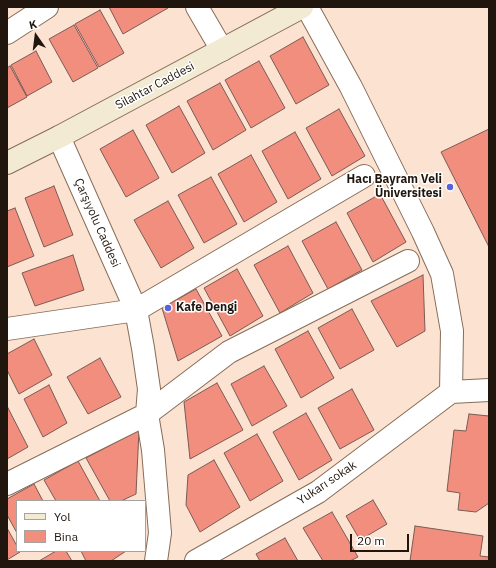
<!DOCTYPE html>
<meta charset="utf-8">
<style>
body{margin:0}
#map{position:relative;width:496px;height:568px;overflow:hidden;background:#fce3d1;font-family:"IBM Plex Sans",sans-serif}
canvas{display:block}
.frame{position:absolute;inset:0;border:8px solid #21160e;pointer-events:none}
.legend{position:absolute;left:16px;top:500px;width:130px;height:52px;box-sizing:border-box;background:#fff;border:1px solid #a6a29f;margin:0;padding:5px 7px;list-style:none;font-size:12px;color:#21160e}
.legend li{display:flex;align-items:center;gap:8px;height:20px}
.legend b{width:20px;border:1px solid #a6a29f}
.north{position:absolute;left:16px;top:16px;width:40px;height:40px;-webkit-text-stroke:3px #fff;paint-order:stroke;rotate:346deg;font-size:11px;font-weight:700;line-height:16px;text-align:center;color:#21160e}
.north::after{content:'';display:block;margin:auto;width:14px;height:18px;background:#21160e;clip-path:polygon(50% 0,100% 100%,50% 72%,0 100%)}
.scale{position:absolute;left:350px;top:534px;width:59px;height:18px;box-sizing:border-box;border:2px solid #21160e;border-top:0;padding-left:5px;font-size:12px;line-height:14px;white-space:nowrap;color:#21160e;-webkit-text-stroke:3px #fff;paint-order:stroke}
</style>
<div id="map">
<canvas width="496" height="568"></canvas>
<div class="frame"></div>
<ul class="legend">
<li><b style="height:5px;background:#f3ead4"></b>Yol</li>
<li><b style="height:11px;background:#f18e7e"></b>Bina</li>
</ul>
<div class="north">K</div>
<div class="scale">20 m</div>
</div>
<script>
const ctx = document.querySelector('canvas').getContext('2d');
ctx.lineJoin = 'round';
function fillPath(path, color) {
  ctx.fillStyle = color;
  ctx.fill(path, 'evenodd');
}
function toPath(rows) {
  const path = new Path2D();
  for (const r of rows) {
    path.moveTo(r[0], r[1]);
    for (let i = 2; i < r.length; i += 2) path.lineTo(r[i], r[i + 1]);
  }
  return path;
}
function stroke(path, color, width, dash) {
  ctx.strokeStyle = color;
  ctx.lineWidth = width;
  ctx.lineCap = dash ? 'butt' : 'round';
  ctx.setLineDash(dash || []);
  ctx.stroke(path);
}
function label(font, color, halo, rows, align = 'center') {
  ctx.font = font + ' "IBM Plex Sans",sans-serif';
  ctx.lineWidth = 3;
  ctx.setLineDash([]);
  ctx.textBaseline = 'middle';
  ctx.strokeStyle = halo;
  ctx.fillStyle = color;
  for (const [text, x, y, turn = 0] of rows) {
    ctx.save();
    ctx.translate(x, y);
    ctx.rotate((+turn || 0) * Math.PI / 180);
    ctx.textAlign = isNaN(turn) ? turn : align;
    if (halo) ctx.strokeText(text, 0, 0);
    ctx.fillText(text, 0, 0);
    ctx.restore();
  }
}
const building = toPath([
 [109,7,168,7,168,8,123,34,109,7],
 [100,10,124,53,99,67,75,24,100,10],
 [74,25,98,68,73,82,49,39,74,25],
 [303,37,329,85,296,104,270,56,303,37],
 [36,51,52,82,27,96,11,65,36,51],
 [259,61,285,108,251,128,225,80,259,61],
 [10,66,27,97,7,108,7,68,10,66],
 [220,83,246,130,213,150,187,101,220,83],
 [179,106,205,153,172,173,146,125,179,106],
 [339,109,365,156,332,176,306,128,339,109],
 [489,129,489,247,441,152,489,129],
 [133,130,159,178,126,197,100,149,133,130],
 [295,132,321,179,288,199,262,151,295,132],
 [251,155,277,202,244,222,218,174,251,155],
 [211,177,237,224,204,243,178,195,211,177],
 [54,186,73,235,44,247,25,198,54,186],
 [380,194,406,242,373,262,347,213,380,194],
 [168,201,194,248,161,268,134,220,168,201],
 [15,208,34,256,7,267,7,211,15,208],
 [336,222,362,270,328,289,302,241,336,222],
 [288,246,313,293,280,313,254,265,288,246],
 [73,255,84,290,35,306,22,273,73,255],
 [237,269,263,316,230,336,204,288,237,269],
 [423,275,425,331,397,347,371,301,423,275],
 [196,289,222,336,178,361,162,308,196,289],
 [352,309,374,350,340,369,318,328,352,309],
 [308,331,334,378,301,398,275,349,308,331],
 [34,339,52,375,19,394,7,370,7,354,34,339],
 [100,358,121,397,88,414,67,377,100,358],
 [264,366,287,406,252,426,231,384,264,366],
 [217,383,243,430,190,459,184,402,217,383],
 [49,385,67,423,43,437,24,399,49,385],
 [352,389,374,430,340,449,318,408,352,389],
 [7,406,28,447,7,459,7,406],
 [306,413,332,460,299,480,273,432,306,413],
 [469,414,489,416,489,503,476,512,458,510,460,493,447,491,454,430,466,431,469,414],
 [139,430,136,494,121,501,110,501,86,458,139,430],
 [257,434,283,481,250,501,224,453,257,434],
 [214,460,240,507,200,532,186,505,188,475,214,460],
 [78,461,100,501,56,501,44,480,78,461],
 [34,484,43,501,17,501,17,533,7,515,7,499,34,484],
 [373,500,387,524,360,540,346,516,373,500],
 [332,512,358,557,350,561,323,561,303,528,332,512],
 [415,526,483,536,480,556,489,557,489,561,410,561,415,526],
 [7,528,17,546,17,551,20,551,20,552,7,560,7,528],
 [285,538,298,561,260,561,256,554,285,538],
 [56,551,66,551,72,561,39,561,56,551],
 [81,551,126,551,111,561,86,561,81,551]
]);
fillPath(building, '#f18e7e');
stroke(building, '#7b5a54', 1);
const minor = toPath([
 [197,7,222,50],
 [307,7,351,87,423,232,442,274,452,331,451,392],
 [7,33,47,7],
 [59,137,136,310,143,348,149,389,147,414,153,450,160,533,156,561],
 [7,329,136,310,364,176],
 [451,392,489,390],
 [7,484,147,414,229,352,408,261],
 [196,561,318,492,451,392]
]);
const secondary = toPath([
 [7,163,59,137,302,7]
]);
stroke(minor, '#876d58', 24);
stroke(secondary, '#876d58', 24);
stroke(minor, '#fff', 22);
stroke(secondary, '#f3ead4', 22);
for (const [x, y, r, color] of [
 [450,187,4,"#5863da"],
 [168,308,4,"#5863da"]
]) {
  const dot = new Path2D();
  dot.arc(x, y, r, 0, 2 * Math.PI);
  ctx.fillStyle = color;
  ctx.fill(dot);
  stroke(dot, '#fff', 1.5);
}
label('12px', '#21160e', '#fff', [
 ["Silahtar Caddesi",155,86,-28],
 ["Çarşıyolu Caddesi",97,223,66],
 ["Yukarı sokak",327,483,-34]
]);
label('bold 12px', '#21160e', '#fff', [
 ["Hacı Bayram Veli",442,180],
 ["Üniversitesi",442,194],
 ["Kafe Dengi",176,308,"left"]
], 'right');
</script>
